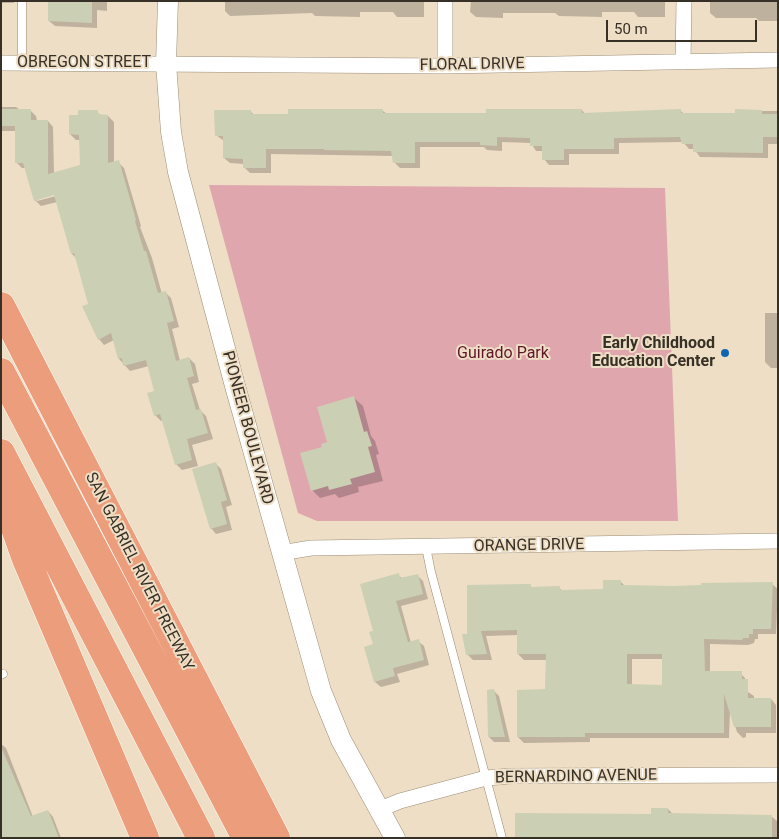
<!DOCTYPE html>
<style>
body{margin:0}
#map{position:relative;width:779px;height:839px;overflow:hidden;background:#eedec5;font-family:Roboto,sans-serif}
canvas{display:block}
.frame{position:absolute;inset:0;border:2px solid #363026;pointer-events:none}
.scale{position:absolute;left:606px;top:20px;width:151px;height:22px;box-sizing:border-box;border:2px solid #363026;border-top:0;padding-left:6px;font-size:15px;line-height:18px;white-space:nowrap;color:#363026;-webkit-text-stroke:4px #eedec5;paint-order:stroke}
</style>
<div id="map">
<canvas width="779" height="839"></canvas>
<div class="frame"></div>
<div class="scale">50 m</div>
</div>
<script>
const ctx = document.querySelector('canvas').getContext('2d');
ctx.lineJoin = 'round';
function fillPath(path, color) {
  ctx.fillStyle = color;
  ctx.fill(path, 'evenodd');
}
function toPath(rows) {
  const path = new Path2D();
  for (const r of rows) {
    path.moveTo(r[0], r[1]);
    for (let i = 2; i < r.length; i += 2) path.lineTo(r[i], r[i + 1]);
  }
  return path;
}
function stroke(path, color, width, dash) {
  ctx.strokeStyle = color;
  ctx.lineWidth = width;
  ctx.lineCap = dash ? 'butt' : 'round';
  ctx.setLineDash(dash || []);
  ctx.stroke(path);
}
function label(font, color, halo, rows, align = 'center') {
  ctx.font = font + ' Roboto,sans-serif';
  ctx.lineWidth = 4;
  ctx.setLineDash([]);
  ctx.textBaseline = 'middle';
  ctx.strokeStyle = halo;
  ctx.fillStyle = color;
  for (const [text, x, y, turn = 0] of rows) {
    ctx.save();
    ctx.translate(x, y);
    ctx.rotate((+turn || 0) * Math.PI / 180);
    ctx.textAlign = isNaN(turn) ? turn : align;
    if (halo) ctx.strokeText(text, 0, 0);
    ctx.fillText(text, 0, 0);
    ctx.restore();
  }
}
fillPath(toPath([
 [209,185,665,188,678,521,317,521,298,513]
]), '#dfa6ae');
fillPath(toPath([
 [1,1,14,1,14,3,1,3],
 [49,1,107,1,107,11,97,10,97,28,55,26,49,21],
 [225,1,424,1,424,17,397,17,393,12,360,12,360,17,315,16,312,13,230,16,225,11],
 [471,1,665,1,665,17,638,17,634,12,602,12,602,17,559,16,555,13,503,13,503,18,476,17,470,12],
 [710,1,778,1,778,21,759,21,756,18,716,18,710,13],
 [1,107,16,107,20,110,31,111,36,116,37,121,48,121,53,127,54,174,81,166,80,140,76,140,70,134,80,116,97,112,101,116,108,116,114,122,114,163,118,162,124,168,141,226,140,227,152,258,162,294,165,292,171,298,179,327,172,329,180,361,189,358,195,364,199,382,192,384,200,410,206,416,213,439,192,445,198,466,182,470,176,464,163,420,161,421,155,415,156,392,149,366,130,371,119,359,114,340,104,345,99,339,77,259,72,254,57,202,41,206,35,200,26,168,22,168,16,162,16,131,1,131],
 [59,192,60,195,37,201,37,199],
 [582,110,585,114,681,111,685,115,737,115,736,111,778,111,778,144,768,144,768,158,700,157,694,149,689,149,683,142,619,143,619,154,569,154,569,165,549,165,544,159,544,151,536,151,531,143,502,142,502,151,487,150,484,147,420,147,420,168,400,168,394,162,393,156,271,154,271,173,250,173,244,167,244,164,230,163,224,158,224,141,216,135,250,111,254,115,289,115,383,111,387,114,488,114],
 [765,313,778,313,778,368,771,368,765,362],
 [354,398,363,406,371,436,375,441,379,454,376,455,383,481,358,487,359,492,339,498,335,494,320,498,312,490,323,448],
 [216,464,221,469,232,505,226,507,232,530,216,534,211,528],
 [398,575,403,579,417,575,423,581,428,599,401,606,411,643,418,641,424,646,429,665,397,674,400,682,381,687,375,682,365,648,374,645,375,631],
 [620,581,625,586,673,587,772,584,778,589,776,634,758,634,758,639,755,639,754,643,748,645,710,644,710,672,739,672,745,678,745,690,754,696,754,699,771,699,776,705,776,733,746,733,746,737,743,738,737,732,730,710,729,738,590,738,590,742,524,743,518,737,546,690,547,660,524,660,518,654,518,635,486,636,492,660,473,660,467,654,469,635,530,586,533,588,559,588,563,591,605,590],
 [632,659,663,659,663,686,632,686],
 [494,691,499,696,510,742,494,742,489,737],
 [1,744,6,748,33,817,48,811,53,817,61,838,1,838],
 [668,809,673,814,771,816,777,821,777,838,516,837,653,815]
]), '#0003');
fillPath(toPath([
 [48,1,92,1,92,23,48,21],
 [1,109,31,109,31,120,48,120,48,174,80,165,79,135,69,134,69,115,78,115,78,110,98,110,98,114,108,115,108,163,119,160,136,220,135,221,144,251,146,251,158,293,166,291,174,321,167,323,176,361,189,357,194,376,187,378,196,410,201,409,208,433,187,439,192,460,175,465,160,414,154,416,147,393,154,391,146,360,123,366,122,358,118,359,111,333,98,340,82,306,88,304,74,253,71,254,54,195,34,201,23,163,15,163,15,126,1,126],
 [288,109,383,109,383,113,486,113,486,109,582,109,582,113,681,109,681,113,735,113,735,109,762,110,762,114,778,114,778,137,763,137,763,153,693,152,693,144,682,144,680,137,614,138,614,149,564,149,564,160,542,160,542,146,530,146,530,138,497,137,497,146,480,145,480,142,415,142,415,163,393,163,391,151,324,150,324,149,266,149,266,168,243,168,243,159,223,158,223,136,215,136,214,110,251,110,251,114,288,114],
 [354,396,364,432,367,431,372,446,368,447,375,472,350,479,352,484,329,490,328,486,311,491,300,453,322,447,321,444,327,442,317,407],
 [216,462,227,500,221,502,227,524,210,529,192,469],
 [399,573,400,578,418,574,423,594,396,601,408,642,419,639,424,660,393,668,395,676,374,682,364,647,373,644,369,632,373,631,360,584],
 [603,580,621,580,621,585,673,586,701,585,701,583,773,582,771,629,753,629,753,634,749,634,749,638,743,638,742,640,704,639,705,671,742,671,742,679,748,679,748,698,771,698,771,727,734,727,724,694,724,733,585,733,585,737,517,737,517,690,545,689,546,654,517,654,517,630,481,631,487,654,466,655,462,634,467,634,467,585,527,584,531,584,531,587,560,586,560,590,603,589],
 [627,654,662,654,662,685,627,684],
 [494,689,505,737,488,737,487,690],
 [1,747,31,816,48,810,59,838,1,838],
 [651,808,668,808,668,813,772,815,772,838,515,837,515,813,651,814]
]), '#cbcfb3');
const service = toPath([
 [22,64,22,1],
 [426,547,431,572,502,838],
 [1,675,3,674]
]);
const minor = toPath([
 [683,62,684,1],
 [1,63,445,66,778,60],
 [445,66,445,1],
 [281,553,311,548,778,541],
 [378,810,400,801,486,778,511,776,778,775]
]);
const tertiary = toPath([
 [168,1,166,63,171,132,178,172,235,386,321,691,341,740,395,838]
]);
const motorway = toPath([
 [1,306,276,838],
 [1,372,246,838],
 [1,453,201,838],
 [1,489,26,559,145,838]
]);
stroke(service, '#9b8c75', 9);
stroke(minor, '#9b8c75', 16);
stroke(tertiary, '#9b8c75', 21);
stroke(motorway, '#fff', 29);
stroke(service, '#fff', 8);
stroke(minor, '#fff', 15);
stroke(tertiary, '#fff', 20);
stroke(motorway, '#ec9d7b', 28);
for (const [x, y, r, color] of [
 [725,353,5,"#1065b3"]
]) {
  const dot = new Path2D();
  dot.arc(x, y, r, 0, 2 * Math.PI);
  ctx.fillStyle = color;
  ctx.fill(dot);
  stroke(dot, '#eedec5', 2);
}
label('16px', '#363026', '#eedec5', [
 ["OBREGON STREET",84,63],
 ["FLORAL DRIVE",472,65,-1],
 ["PIONEER BOULEVARD",247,428,75],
 ["ORANGE DRIVE",529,546,-1],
 ["SAN GABRIEL RIVER FREEWAY",139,572,63],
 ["BERNARDINO AVENUE",576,777,-1]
]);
label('bold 16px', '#363026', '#eedec5', [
 ["Early Childhood",715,344],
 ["Education Center",715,362]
], 'right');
label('16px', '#5f1529', '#eedec5', [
 ["Guirado Park",503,354]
]);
</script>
